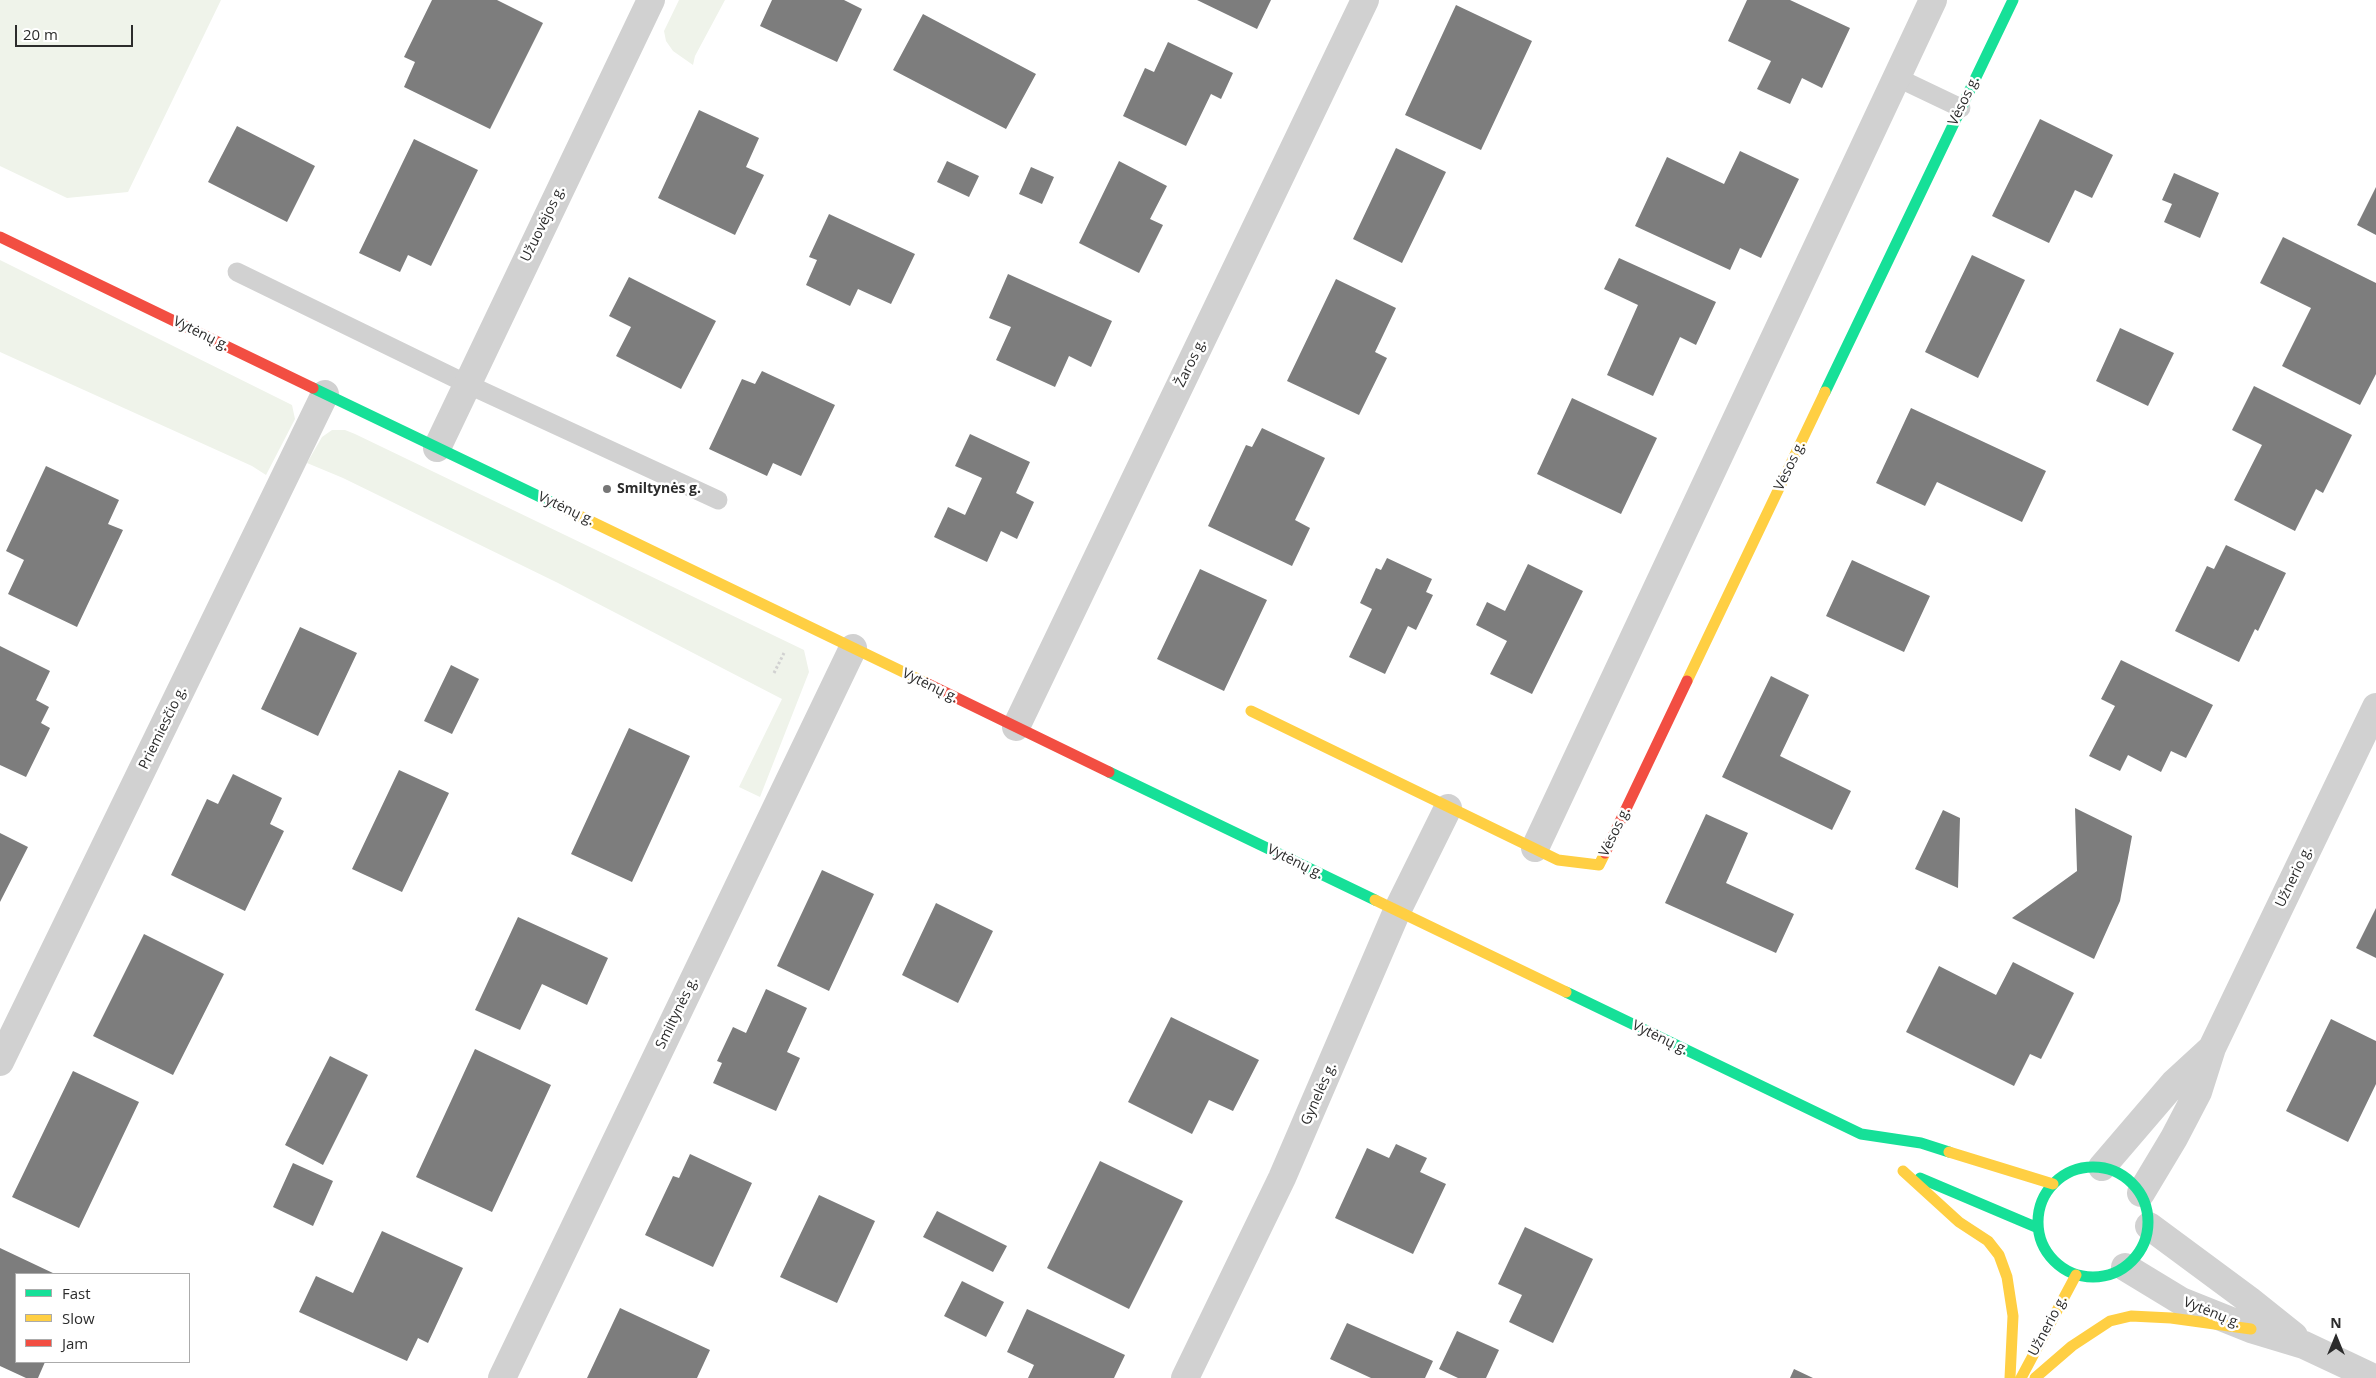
<!DOCTYPE html>
<meta charset="utf-8">
<style>
body{margin:0}
#map{position:relative;width:2376px;height:1378px;overflow:hidden;background:#fff;font-family:"Open Sans",sans-serif}
canvas{display:block}
.legend{position:absolute;left:15px;top:1273px;width:175px;height:90px;box-sizing:border-box;background:#fff;border:1px solid #ababab;margin:0;padding:6px 9px;list-style:none;font-size:15px;color:#2c2c2c}
.legend li{display:flex;align-items:center;gap:10px;height:25px}
.legend b{width:25px;border:1px solid #ababab}
.north{position:absolute;left:2311px;top:1313px;width:50px;height:50px;-webkit-text-stroke:4px #fff;paint-order:stroke;rotate:0deg;font-size:14px;font-weight:700;line-height:20px;text-align:center;color:#2c2c2c}
.north::after{content:'';display:block;margin:auto;width:18px;height:22px;background:#2c2c2c;clip-path:polygon(50% 0,100% 100%,50% 72%,0 100%)}
.scale{position:absolute;left:15px;top:25px;width:118px;height:22px;box-sizing:border-box;border:2px solid #2c2c2c;border-top:0;padding-left:6px;font-size:15px;line-height:18px;white-space:nowrap;color:#2c2c2c;-webkit-text-stroke:4px #fff;paint-order:stroke}
</style>
<div id="map">
<canvas width="2376" height="1378"></canvas>
<ul class="legend">
<li><b style="height:6px;background:#16e098"></b>Fast</li>
<li><b style="height:6px;background:#ffcf43"></b>Slow</li>
<li><b style="height:6px;background:#f24e42"></b>Jam</li>
</ul>
<div class="north">N</div>
<div class="scale">20 m</div>
</div>
<script>
const ctx = document.querySelector('canvas').getContext('2d');
ctx.lineJoin = 'round';
function fillPath(path, color) {
  ctx.fillStyle = color;
  ctx.fill(path, 'evenodd');
}
function toPath(rows) {
  const path = new Path2D();
  for (const r of rows) {
    if (r.length === 3) {
      path.moveTo(r[0] + r[2], r[1]);
      path.arc(r[0], r[1], r[2], 0, 2 * Math.PI);
      continue;
    }
    path.moveTo(r[0], r[1]);
    for (let i = 2; i < r.length; i += 2) path.lineTo(r[i], r[i + 1]);
  }
  return path;
}
function stroke(path, color, width, dash) {
  ctx.strokeStyle = color;
  ctx.lineWidth = width;
  ctx.lineCap = dash ? 'butt' : 'round';
  ctx.setLineDash(dash || []);
  ctx.stroke(path);
}
function label(font, color, halo, rows, align = 'center') {
  ctx.font = font + ' "Open Sans",sans-serif';
  ctx.lineWidth = 5;
  ctx.setLineDash([]);
  ctx.textBaseline = 'middle';
  ctx.strokeStyle = halo;
  ctx.fillStyle = color;
  for (const [text, x, y, turn = 0] of rows) {
    ctx.save();
    ctx.translate(x, y);
    ctx.rotate((+turn || 0) * Math.PI / 180);
    ctx.textAlign = isNaN(turn) ? turn : align;
    if (halo) ctx.strokeText(text, 0, 0);
    ctx.fillText(text, 0, 0);
    ctx.restore();
  }
}
fillPath(toPath([
 [0,0,221,0,128,192,67,198,0,166],
 [679,0,725,0,695,56,693,65,673,51,666,41,664,31],
 [0,260,292,405,295,419,266,475,252,466,0,352],
 [332,430,345,430,355,434,804,650,809,672,760,797,739,787,782,699,558,583,343,478,307,463,322,437]
]), '#eff3ea');
fillPath(toPath([
 [432,0,497,0,543,23,490,129,404,87,415,62,404,57],
 [772,0,844,0,862,9,837,62,760,26],
 [1197,0,1271,0,1257,29],
 [1747,0,1790,0,1850,28,1822,88,1802,78,1790,104,1757,89,1771,61,1728,41],
 [1456,5,1532,41,1481,150,1405,115],
 [923,14,1036,74,1006,129,893,70],
 [1168,42,1233,73,1221,99,1211,94,1186,146,1123,116,1145,68,1154,72],
 [699,110,759,138,746,167,764,175,735,235,658,198],
 [2040,119,2113,155,2092,198,2075,190,2049,243,1992,216],
 [237,126,315,166,287,222,208,182],
 [414,139,478,170,431,266,408,255,400,272,359,253],
 [1396,148,1446,172,1402,263,1353,239],
 [1740,151,1799,179,1761,258,1740,248,1730,270,1635,226,1667,157,1724,184],
 [947,161,979,176,969,197,937,182],
 [1119,161,1167,186,1150,219,1163,225,1139,273,1079,243],
 [1031,167,1054,177,1042,204,1019,194],
 [2174,173,2219,193,2200,238,2164,222,2172,204,2162,200],
 [2376,187,2376,235,2357,225],
 [829,214,915,254,891,304,858,289,850,306,806,285,817,260,809,257],
 [2283,237,2376,283,2376,374,2360,405,2282,366,2311,308,2260,283],
 [1972,255,2025,280,1978,378,1925,352],
 [1619,258,1716,302,1696,345,1680,337,1653,396,1607,375,1638,305,1604,289],
 [1008,274,1112,321,1091,367,1069,356,1055,387,996,360,1011,327,989,318],
 [629,277,716,321,681,389,616,356,631,327,609,316],
 [1336,279,1396,308,1375,352,1387,358,1359,415,1287,381],
 [2120,328,2174,353,2148,406,2096,381],
 [762,371,835,405,801,476,773,463,767,476,709,449,742,379,755,384],
 [2254,386,2352,435,2323,493,2316,489,2295,531,2234,500,2262,445,2232,430],
 [1572,398,1657,438,1621,514,1537,474],
 [1911,408,2046,471,2022,522,1937,482,1925,506,1876,483],
 [1262,428,1325,458,1295,520,1310,528,1292,566,1208,526,1246,445,1252,447],
 [970,434,1030,462,1016,493,1034,502,1017,539,1001,531,987,562,934,537,948,507,965,515,982,478,955,466],
 [46,466,119,500,108,524,123,530,77,627,8,594,24,560,6,551],
 [2226,545,2286,573,2258,631,2255,629,2239,662,2175,631,2207,566,2214,569],
 [1387,558,1432,579,1426,592,1433,595,1416,630,1408,626,1385,674,1349,657,1372,609,1360,603,1376,568,1381,570],
 [1852,560,1930,596,1904,652,1826,616],
 [1528,564,1583,591,1532,694,1490,674,1507,641,1476,625,1487,602,1505,611],
 [1200,569,1267,600,1224,691,1157,659],
 [300,627,357,653,318,736,261,709],
 [0,646,50,671,36,700,49,707,41,723,50,728,26,777,0,765],
 [2121,660,2213,705,2186,758,2171,751,2161,772,2128,755,2120,771,2089,756,2115,706,2101,699],
 [451,665,479,679,452,734,424,721],
 [1771,676,1809,695,1780,756,1851,791,1832,830,1722,777],
 [629,728,690,756,632,882,571,854],
 [399,770,449,793,402,892,352,869],
 [233,774,282,798,270,824,284,831,245,911,171,875,207,799,218,804],
 [2075,808,2132,836,2120,901,2094,959,2012,918,2077,871],
 [1943,810,1960,818,1958,888,1915,869],
 [1706,814,1748,833,1726,883,1794,914,1776,953,1665,903],
 [0,833,28,847,0,902],
 [822,870,874,894,829,991,777,966],
 [936,903,993,931,958,1003,902,975],
 [2376,908,2376,958,2356,948],
 [518,917,608,958,587,1005,542,984,520,1030,475,1010],
 [144,934,224,974,173,1075,93,1036],
 [2013,962,2074,993,2041,1059,2030,1054,2014,1086,1906,1032,1939,966,1996,995],
 [766,989,807,1008,787,1052,800,1058,776,1111,713,1083,722,1063,717,1061,733,1027,746,1033],
 [1171,1017,1259,1060,1233,1111,1209,1100,1192,1134,1128,1102],
 [2331,1019,2376,1041,2376,1084,2348,1142,2286,1111],
 [475,1049,551,1085,492,1212,416,1177],
 [330,1056,368,1075,323,1165,285,1145],
 [73,1071,139,1102,79,1228,12,1197],
 [1396,1144,1427,1158,1420,1172,1446,1184,1413,1254,1335,1218,1367,1148,1389,1158],
 [690,1154,752,1183,713,1267,645,1235,673,1176,679,1178],
 [1100,1161,1183,1201,1129,1309,1047,1268],
 [293,1163,333,1181,313,1226,273,1207],
 [819,1195,875,1221,837,1303,780,1277],
 [937,1211,1007,1246,993,1272,923,1237],
 [1525,1227,1593,1259,1553,1343,1509,1322,1522,1295,1498,1284],
 [382,1231,463,1268,428,1343,418,1338,407,1361,299,1312,316,1276,353,1293],
 [0,1248,55,1274,16,1274,16,1362,45,1362,38,1378,26,1378,0,1366],
 [962,1281,1004,1302,986,1337,944,1316],
 [620,1308,710,1350,697,1378,587,1378],
 [1027,1309,1125,1355,1114,1378,1028,1378,1034,1365,1007,1352],
 [1347,1323,1433,1361,1425,1378,1371,1378,1330,1359],
 [1457,1331,1499,1350,1486,1378,1458,1378,1439,1369],
 [1794,1369,1813,1378,1790,1378]
]), '#7d7d7d');
stroke(toPath([
 [774,673,784,653]
]), '#d1d1d1', 3, [2.5, 2.5]);
stroke(toPath([
 [1896,77,1961,108],
 [237,272,467,384,718,500]
]), '#d1d1d1', 19);
stroke(toPath([
 [437,448,651,0],
 [1016,727,1365,0],
 [1535,848,1933,0],
 [0,1062,325,394],
 [2102,1167,2174,1083,2211,1049],
 [2141,1193,2174,1138,2198,1092,2212,1048,2376,707],
 [2149,1226,2249,1300,2294,1336],
 [2125,1267,2181,1301,2251,1329,2304,1345,2374,1378],
 [502,1378,853,648],
 [1185,1378,1282,1178,1397,911,1448,808]
]), '#d1d1d1', 28);
stroke(toPath([
 [313,388,557,505],
 [1825,392,2013,0],
 [1109,772,1375,900],
 [1566,992,1861,1134,1921,1143,1949,1152],
 [2093,1222,55],
 [1920,1178,2038,1228]
]), '#16e098', 11);
stroke(toPath([
 [557,505,926,683],
 [1687,681,1825,392],
 [1251,711,1558,860,1599,865,1605,853],
 [1375,900,1566,992],
 [1949,1152,2053,1184],
 [1903,1171,1959,1222,1988,1241,1999,1255,2007,1277,2013,1316,2010,1378],
 [2021,1378,2076,1275],
 [2035,1378,2072,1346,2110,1321,2131,1316,2171,1318,2251,1329]
]), '#ffcf43', 11);
stroke(toPath([
 [0,237,313,388],
 [926,683,1109,772],
 [1605,853,1687,681]
]), '#f24e42', 11);
for (const [x, y, r, color] of [
 [607,489,5,"#767676"]
]) {
  const dot = new Path2D();
  dot.arc(x, y, r, 0, 2 * Math.PI);
  ctx.fillStyle = color;
  ctx.fill(dot);
  stroke(dot, '#fff', 2);
}
label('14px', '#2c2c2c', '#fff', [
 ["Vėsos g.",1964,101,-64],
 ["Užuovėjos g.",543,224,-64],
 ["Vytėnų g.",201,334,26],
 ["Žaros g.",1191,363,-64],
 ["Vėsos g.",1790,466,-64],
 ["Vytėnų g.",566,509,25],
 ["Vytėnų g.",930,686,26],
 ["Priemiesčio g.",163,728,-64],
 ["Vėsos g.",1615,832,-64],
 ["Vytėnų g.",1295,862,26],
 ["Užnerio g.",2294,877,-64],
 ["Smiltynės g.",677,1013,-64],
 ["Vytėnų g.",1660,1038,26],
 ["Gynelės g.",1319,1094,-66],
 ["Vytėnų g.",2212,1313,22],
 ["Užnerio g.",2048,1326,-62]
]);
label('bold 14px', '#2c2c2c', '#fff', [
 ["Smiltynės g.",617,489]
], 'left');
</script>
